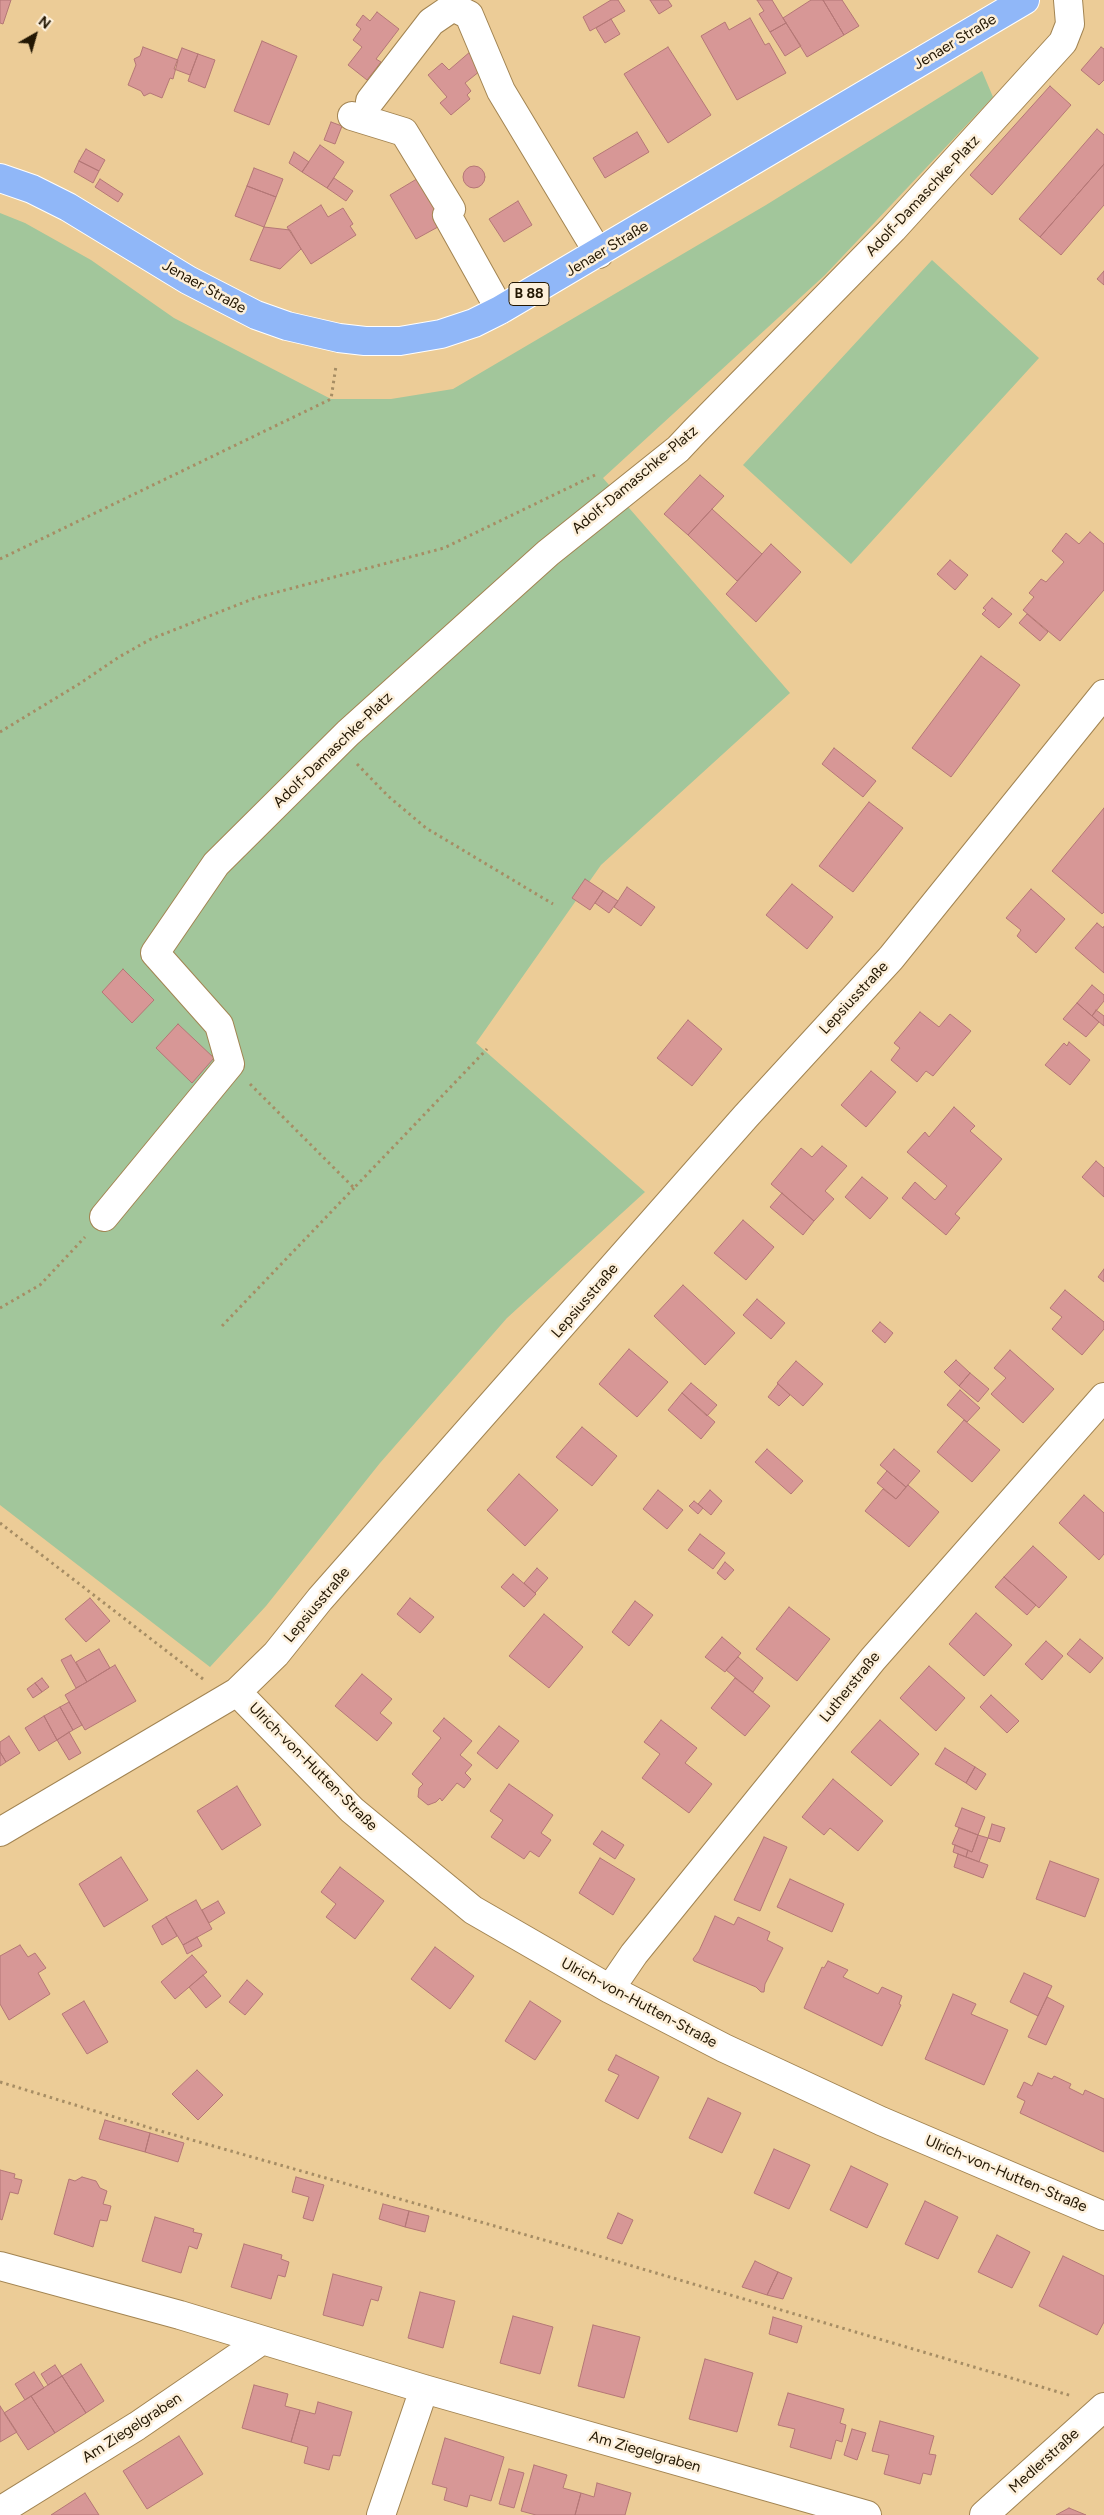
<!DOCTYPE html>
<meta charset="utf-8">
<style>
body{margin:0}
#map{position:relative;width:1104px;height:2515px;overflow:hidden;background:#eccc97;font-family:Figtree,sans-serif}
canvas{display:block}
.north{position:absolute;left:10px;top:10px;width:50px;height:50px;-webkit-text-stroke:4px #fdf0db;paint-order:stroke;rotate:38deg;font-size:14px;font-weight:700;line-height:20px;text-align:center;color:#231703}
.north::after{content:'';display:block;margin:auto;width:18px;height:22px;background:#231703;clip-path:polygon(50% 0,100% 100%,50% 72%,0 100%)}
</style>
<div id="map">
<canvas width="1104" height="2515"></canvas>
<div class="north">N</div>
</div>
<script>
const ctx = document.querySelector('canvas').getContext('2d');
ctx.lineJoin = 'round';
function fillPath(path, color) {
  ctx.fillStyle = color;
  ctx.fill(path, 'evenodd');
}
function toPath(rows) {
  const path = new Path2D();
  for (const r of rows) {
    if (r.length === 3) {
      path.moveTo(r[0] + r[2], r[1]);
      path.arc(r[0], r[1], r[2], 0, 2 * Math.PI);
      continue;
    }
    path.moveTo(r[0], r[1]);
    for (let i = 2; i < r.length; i += 2) path.lineTo(r[i], r[i + 1]);
  }
  return path;
}
function stroke(path, color, width, dash) {
  ctx.strokeStyle = color;
  ctx.lineWidth = width;
  ctx.lineCap = dash ? 'butt' : 'round';
  ctx.setLineDash(dash || []);
  ctx.stroke(path);
}
function label(font, color, halo, rows, align = 'center') {
  ctx.font = font + ' Figtree,sans-serif';
  ctx.lineWidth = 5;
  ctx.setLineDash([]);
  ctx.textBaseline = 'middle';
  ctx.strokeStyle = halo;
  ctx.fillStyle = color;
  for (const [text, x, y, turn = 0] of rows) {
    ctx.save();
    ctx.translate(x, y);
    ctx.rotate((+turn || 0) * Math.PI / 180);
    ctx.textAlign = isNaN(turn) ? turn : align;
    if (halo) ctx.strokeText(text, 0, 0);
    ctx.fillText(text, 0, 0);
    ctx.restore();
  }
}
fillPath(toPath([
 [982,71,993,97,825,275,603,478,790,693,601,865,476,1043,645,1192,507,1318,380,1463,266,1606,210,1667,0,1505,0,213,25,223,91,260,174,318,331,399,391,399,453,389,766,205],
 [932,260,1039,358,851,564,743,465]
]), '#a2c69b');
const building = toPath([
 [0,0,11,0,3,24,0,23,0,0],
 [611,0,618,0,625,11,590,31,583,17,611,0],
 [650,0,668,0,672,6,659,14,650,0],
 [757,0,772,0,786,23,770,32,759,14,764,11,757,0],
 [811,0,823,0,844,35,807,57,783,18,811,0],
 [823,0,842,0,859,26,844,35,823,0],
 [377,12,399,29,376,59,381,62,367,80,348,65,362,47,353,40,361,29,356,25,363,15,370,21,377,12],
 [750,18,765,45,769,43,786,73,737,100,701,36,725,22,729,30,750,18],
 [611,19,620,34,605,43,596,28,611,19],
 [786,23,801,46,785,56,770,32,786,23],
 [262,41,297,56,269,125,234,111,262,41],
 [143,47,178,60,173,79,170,78,162,98,150,93,144,96,141,91,128,85,136,65,134,59,140,56,143,47],
 [668,47,711,115,668,143,624,74,668,47],
 [1101,47,1104,49,1104,80,1099,85,1081,70,1101,47],
 [182,48,198,54,190,75,174,69,182,48],
 [471,51,485,67,465,83,471,91,467,95,470,99,451,115,440,103,447,97,428,75,442,63,449,70,471,51],
 [198,54,215,60,205,88,188,81,198,54],
 [1050,86,1071,105,992,195,970,175,1050,86],
 [331,122,342,126,335,144,324,140,331,122],
 [1097,129,1104,135,1104,164,1040,237,1019,219,1097,129],
 [637,132,649,152,605,178,593,158,637,132],
 [320,145,344,162,327,188,302,172,320,145],
 [86,149,105,160,99,171,79,161,86,149],
 [294,152,309,162,302,172,289,163,294,152],
 [79,161,99,171,93,183,74,172,79,161],
 [1104,164,1104,205,1061,255,1040,237,1104,164],
 [474,177,11],
 [254,168,283,179,276,197,247,186,254,168],
 [420,177,447,222,416,239,390,195,420,177],
 [334,178,353,191,346,201,327,188,334,178],
 [100,179,123,194,118,202,95,187,100,179],
 [247,186,276,197,264,227,235,216,247,186],
 [518,201,532,225,504,242,489,219,518,201],
 [321,205,328,217,343,208,353,224,350,226,356,235,311,264,287,227,321,205],
 [264,227,290,230,301,249,280,269,250,260,264,227],
 [1104,271,1104,285,1097,279,1104,271],
 [700,475,724,496,688,535,664,514,700,475],
 [712,509,762,554,737,581,688,535,712,509],
 [1090,532,1104,544,1104,590,1060,641,1023,610,1034,597,1029,593,1041,579,1046,582,1064,562,1052,551,1066,533,1079,544,1090,532],
 [771,544,801,572,756,622,726,594,771,544],
 [950,560,968,575,955,590,937,574,950,560],
 [992,598,1012,614,999,628,982,614,986,610,983,608,992,598],
 [1027,614,1048,632,1040,641,1019,623,1027,614],
 [981,656,1020,685,951,777,912,748,981,656],
 [834,748,876,781,863,797,822,764,834,748],
 [869,802,903,828,853,892,819,866,869,802],
 [1104,808,1104,912,1102,914,1052,871,1104,808],
 [585,879,603,891,590,910,572,898,585,879],
 [792,884,833,917,807,949,766,915,792,884],
 [627,887,655,907,641,926,614,907,627,887],
 [1031,889,1065,919,1036,953,1017,936,1021,930,1006,918,1031,889],
 [603,891,618,901,609,913,595,903,603,891],
 [1097,923,1103,928,1104,926,1104,973,1075,948,1097,923],
 [123,969,154,1000,132,1023,102,992,123,969],
 [1092,985,1104,995,1104,1001,1092,1016,1077,1003,1092,985],
 [1077,1003,1099,1022,1086,1037,1063,1019,1077,1003],
 [1096,1010,1104,1016,1104,1026,1092,1016,1096,1010],
 [920,1012,939,1027,950,1014,971,1031,933,1076,926,1071,917,1082,891,1060,900,1048,894,1043,920,1012],
 [688,1020,722,1049,692,1086,657,1058,688,1020],
 [178,1024,214,1058,192,1083,156,1048,178,1024],
 [1069,1042,1090,1060,1070,1085,1045,1065,1064,1043,1067,1046,1069,1042],
 [871,1071,896,1092,866,1127,841,1105,871,1071],
 [954,1107,975,1126,970,1131,1002,1159,955,1214,960,1218,946,1235,902,1198,915,1182,935,1200,947,1186,907,1152,925,1132,929,1137,954,1107],
 [822,1146,847,1166,825,1191,834,1199,814,1221,771,1184,801,1148,812,1157,822,1146],
 [1096,1161,1104,1168,1104,1197,1082,1177,1096,1161],
 [862,1177,888,1198,870,1219,845,1197,862,1177],
 [782,1193,814,1221,803,1235,770,1207,782,1193],
 [743,1220,774,1247,746,1280,714,1253,743,1220],
 [1104,1269,1104,1282,1098,1277,1104,1269],
 [683,1285,735,1333,705,1365,654,1316,683,1285],
 [1065,1290,1104,1322,1104,1329,1082,1355,1052,1329,1062,1317,1050,1308,1065,1290],
 [757,1299,785,1323,771,1339,743,1315,757,1299],
 [880,1322,893,1333,885,1343,872,1331,880,1322],
 [629,1349,668,1382,637,1417,599,1384,629,1349],
 [1010,1350,1054,1389,1023,1423,991,1394,1006,1378,994,1368,1010,1350],
 [956,1360,970,1373,959,1386,944,1372,956,1360],
 [796,1361,823,1384,803,1406,777,1383,796,1361],
 [970,1373,989,1389,978,1402,959,1386,970,1373],
 [691,1383,717,1405,707,1416,682,1393,691,1383],
 [778,1384,790,1395,779,1406,768,1397,778,1384],
 [960,1390,980,1408,967,1422,947,1405,960,1390],
 [682,1393,715,1422,701,1439,668,1410,682,1393],
 [964,1420,1000,1450,972,1482,937,1452,964,1420],
 [582,1427,617,1456,592,1486,556,1457,582,1427],
 [767,1449,803,1481,791,1494,755,1462,767,1449],
 [894,1449,920,1471,906,1487,880,1465,894,1449],
 [887,1471,906,1487,896,1499,877,1483,887,1471],
 [519,1474,558,1510,525,1546,487,1510,519,1474],
 [908,1485,939,1512,909,1547,865,1511,883,1489,896,1499,908,1485],
 [658,1490,683,1510,667,1529,643,1509,658,1490],
 [710,1490,722,1501,711,1515,698,1504,710,1490],
 [1084,1495,1104,1513,1104,1554,1099,1560,1059,1523,1084,1495],
 [694,1501,703,1508,698,1514,689,1506,694,1501],
 [700,1534,725,1553,713,1569,688,1550,700,1534],
 [1033,1546,1067,1577,1039,1608,1004,1577,1033,1546],
 [725,1562,734,1570,725,1580,717,1573,725,1562],
 [537,1568,548,1578,535,1593,524,1583,537,1568],
 [513,1574,536,1594,524,1607,501,1587,513,1574],
 [1004,1577,1036,1605,1027,1615,995,1587,1004,1577],
 [90,1598,110,1621,86,1642,65,1619,90,1598],
 [410,1598,434,1617,420,1633,397,1614,410,1598],
 [635,1601,653,1615,629,1646,612,1632,635,1601],
 [789,1607,830,1639,797,1681,756,1649,789,1607],
 [976,1613,1012,1645,984,1676,949,1644,976,1613],
 [544,1614,583,1647,549,1688,509,1656,544,1614],
 [722,1637,741,1653,725,1672,705,1657,722,1637],
 [1080,1639,1103,1658,1090,1673,1067,1654,1080,1639],
 [1046,1641,1063,1656,1042,1680,1025,1664,1046,1641],
 [99,1649,110,1668,87,1682,76,1662,99,1649],
 [71,1655,87,1682,76,1688,61,1660,71,1655],
 [738,1657,763,1678,753,1692,726,1670,738,1657],
 [115,1665,136,1701,85,1730,65,1695,115,1665],
 [929,1666,965,1698,936,1731,900,1698,929,1666],
 [362,1674,392,1699,380,1713,392,1723,377,1741,335,1706,362,1674],
 [42,1678,49,1687,42,1692,35,1683,42,1678],
 [735,1678,770,1706,745,1736,711,1708,735,1678],
 [35,1683,42,1692,33,1698,27,1689,35,1683],
 [991,1695,1019,1721,1007,1733,980,1707,991,1695],
 [69,1702,82,1725,73,1730,60,1707,69,1702],
 [60,1707,73,1730,57,1740,44,1716,60,1707],
 [44,1716,57,1740,39,1751,25,1728,44,1716],
 [444,1718,472,1741,460,1755,472,1765,465,1773,471,1779,464,1788,457,1783,442,1801,440,1798,436,1802,428,1805,418,1797,419,1788,423,1784,412,1774,441,1738,433,1731,444,1718],
 [661,1720,697,1748,685,1763,712,1784,689,1813,642,1778,660,1754,644,1742,661,1720],
 [880,1720,919,1754,891,1786,851,1752,880,1720],
 [499,1726,519,1741,497,1769,477,1753,499,1726],
 [69,1732,81,1753,69,1760,57,1740,69,1732],
 [9,1736,20,1753,6,1762,0,1752,0,1742,9,1736],
 [945,1748,975,1767,966,1783,935,1764,945,1748],
 [0,1752,6,1762,0,1766,0,1752],
 [975,1767,986,1774,976,1790,966,1783,975,1767],
 [833,1779,883,1821,858,1851,830,1828,824,1835,802,1817,833,1779],
 [509,1784,553,1815,541,1833,551,1840,539,1857,530,1851,524,1859,491,1837,503,1820,490,1811,509,1784],
 [237,1786,261,1825,222,1850,197,1811,237,1786],
 [962,1808,985,1817,978,1835,955,1826,962,1808],
 [992,1824,1005,1828,1000,1842,988,1838,992,1824],
 [959,1828,978,1835,972,1852,952,1844,959,1828],
 [602,1831,624,1845,615,1859,593,1844,602,1831],
 [978,1835,988,1838,979,1862,966,1857,968,1850,972,1852,978,1835],
 [764,1837,787,1847,760,1911,734,1900,764,1837],
 [955,1845,968,1850,966,1857,953,1852,955,1845],
 [958,1854,988,1865,983,1878,954,1867,958,1854],
 [121,1857,148,1900,104,1927,79,1884,121,1857],
 [600,1858,635,1879,613,1915,579,1893,600,1858],
 [1050,1861,1099,1879,1085,1917,1036,1899,1050,1861],
 [340,1867,384,1901,355,1939,326,1917,336,1904,321,1892,340,1867],
 [790,1879,844,1904,832,1932,777,1907,790,1879],
 [196,1900,212,1929,183,1945,166,1917,196,1900],
 [218,1901,225,1913,209,1923,202,1910,218,1901],
 [715,1916,734,1925,738,1917,770,1932,767,1940,783,1948,765,1984,764,1992,761,1992,756,1987,694,1961,693,1959,699,1951,715,1916],
 [166,1917,177,1936,162,1945,152,1926,166,1917],
 [197,1937,202,1946,187,1954,183,1945,197,1937],
 [20,1945,28,1957,35,1953,46,1968,38,1973,50,1994,9,2020,0,2004,0,1956,20,1945],
 [435,1947,474,1976,450,2009,411,1979,435,1947],
 [192,1955,207,1972,175,1999,161,1982,192,1955],
 [828,1961,848,1970,843,1977,878,1994,882,1987,902,1996,899,2004,901,2005,882,2046,804,2008,822,1967,824,1968,828,1961],
 [1024,1973,1052,1986,1038,2016,1010,2002,1024,1973],
 [203,1975,221,1996,206,2008,189,1987,203,1975],
 [247,1980,263,1994,245,2015,229,2002,247,1980],
 [953,1994,976,2004,971,2014,1008,2030,984,2085,925,2059,953,1994],
 [1047,1997,1064,2006,1046,2045,1028,2037,1047,1997],
 [84,2001,108,2042,87,2054,62,2014,84,2001],
 [530,2001,561,2021,535,2060,505,2041,530,2001],
 [616,2055,659,2077,638,2119,605,2101,619,2075,608,2070,616,2055],
 [197,2070,223,2095,198,2120,172,2094,197,2070],
 [1038,2073,1052,2079,1054,2076,1071,2084,1069,2088,1083,2095,1085,2090,1104,2099,1104,2152,1020,2113,1025,2101,1017,2097,1024,2082,1032,2086,1038,2073],
 [708,2098,741,2113,722,2153,689,2138,708,2098],
 [105,2120,150,2133,145,2152,99,2139,105,2120],
 [150,2133,184,2143,178,2162,145,2152,150,2133],
 [774,2149,810,2165,789,2209,754,2193,774,2149],
 [851,2166,888,2184,867,2228,830,2210,851,2166],
 [0,2170,15,2174,14,2178,22,2180,18,2194,10,2192,2,2220,0,2219,0,2170],
 [82,2177,96,2181,100,2188,107,2191,103,2204,111,2206,107,2221,100,2220,93,2247,54,2234,69,2179,75,2181,82,2177],
 [296,2177,324,2185,313,2221,303,2218,309,2197,292,2192,296,2177],
 [925,2201,958,2217,938,2259,905,2244,925,2201],
 [383,2204,409,2211,405,2227,379,2219,383,2204],
 [409,2211,429,2216,425,2232,405,2227,409,2211],
 [618,2213,633,2220,622,2244,607,2238,618,2213],
 [155,2217,194,2229,193,2232,202,2234,197,2249,189,2246,181,2273,142,2261,155,2217],
 [997,2235,1030,2252,1012,2288,978,2272,997,2235],
 [244,2244,282,2255,281,2259,289,2262,285,2277,278,2275,271,2299,231,2287,244,2244],
 [1063,2256,1104,2276,1104,2322,1097,2335,1039,2306,1063,2256],
 [755,2261,778,2272,767,2295,742,2287,755,2261],
 [778,2272,792,2278,783,2299,767,2295,778,2272],
 [333,2274,382,2287,378,2301,371,2299,363,2326,323,2315,333,2274],
 [420,2292,455,2301,443,2348,408,2338,420,2292],
 [513,2316,553,2327,540,2374,500,2363,513,2316],
 [773,2317,802,2326,797,2343,769,2334,773,2317],
 [593,2325,640,2337,624,2398,578,2386,593,2325],
 [705,2359,753,2373,737,2432,689,2419,705,2359],
 [81,2364,104,2401,86,2413,62,2376,81,2364],
 [55,2365,62,2376,48,2385,41,2374,55,2365],
 [34,2372,44,2388,25,2400,15,2384,34,2372],
 [62,2376,86,2413,55,2433,31,2396,62,2376],
 [254,2385,288,2394,285,2406,300,2410,291,2442,242,2428,254,2385],
 [788,2393,844,2409,840,2423,846,2425,842,2442,836,2440,831,2459,790,2447,795,2429,778,2425,788,2393],
 [31,2396,55,2433,28,2450,4,2413,31,2396],
 [318,2402,352,2412,340,2456,333,2455,329,2470,304,2463,308,2447,291,2442,300,2410,315,2414,318,2402],
 [0,2406,17,2432,0,2442,0,2406],
 [880,2421,934,2436,929,2454,936,2455,931,2475,923,2473,920,2484,884,2474,889,2455,872,2451,880,2421],
 [852,2429,866,2433,857,2460,844,2455,852,2429],
 [179,2436,203,2474,147,2509,123,2471,179,2436],
 [445,2438,504,2457,491,2501,470,2495,467,2507,444,2500,447,2488,432,2484,445,2438],
 [534,2465,567,2475,563,2488,581,2493,575,2515,536,2515,521,2511,534,2465],
 [509,2469,524,2473,514,2508,499,2504,509,2469],
 [597,2483,631,2493,625,2515,575,2515,581,2493,594,2497,597,2483],
 [85,2493,99,2515,51,2515,85,2493],
 [1069,2508,1086,2515,1056,2515,1069,2508]
]);
fillPath(building, '#d79796');
stroke(building, '#b47776', 1);
const minor = toPath([
 [370,101,431,22,453,7,469,15,501,91,599,254],
 [352,116,404,132,451,209,447,215,500,310],
 [104,1217,230,1064,219,1025,155,953,216,864,348,733,548,553,678,449,694,432,893,229,1063,42,1070,24,1068,0],
 [237,1692,352,1810,473,1910,610,1989,724,2048,881,2121,1104,2216],
 [0,1832,237,1692,276,1654,320,1599,746,1116,891,958,1104,694],
 [610,1989,634,1954,873,1659,1104,1397],
 [0,2266,180,2315,424,2389,867,2515],
 [0,2511,137,2426,261,2341],
 [381,2515,424,2389],
 [984,2515,1104,2407]
]);
const major = toPath([
 [0,178,32,189,68,207,188,280,256,315,287,326,339,338,365,341,400,341,441,334,474,323,500,310,1025,0]
]);
stroke(minor, '#a28452', 30);
stroke(major, '#fff', 30);
stroke(toPath([
 [0,559,331,399,336,366],
 [0,732,79,684,119,657,151,639,255,598,444,548,595,475],
 [357,764,388,796,426,828,553,904],
 [250,1084,354,1188,487,1049],
 [0,1308,40,1285,85,1237],
 [222,1326,354,1188],
 [0,1523,203,1679],
 [0,2082,157,2130,558,2244,1072,2396]
]), '#a68d64', 3, [2.5, 4]);
stroke(minor, '#fff', 28);
stroke(major, '#90b7f8', 28);
for (const [x, y, w] of [
 [529,294,40]
]) {
  const box = new Path2D();
  box.roundRect(x - w / 2, y - 11.5, w, 23, 4);
  ctx.fillStyle = '#fdf0db';
  ctx.fill(box);
  stroke(box, '#231703', 1);
}
label('bold 14px', '#231703', null, [
 ["B 88",529,294]
]);
label('15px', '#231703', '#fdf0db', [
 ["Jenaer Straße",955,42,-31],
 ["Adolf-Damaschke-Platz",923,196,-47],
 ["Jenaer Straße",607,249,-31],
 ["Jenaer Straße",204,287,29],
 ["Adolf-Damaschke-Platz",635,480,-40],
 ["Adolf-Damaschke-Platz",333,750,-44],
 ["Lepsiusstraße",854,998,-47],
 ["Lepsiusstraße",585,1301,-49],
 ["Lepsiusstraße",317,1605,-50],
 ["Lutherstraße",850,1687,-51],
 ["Ulrich-von-Hutten-Straße",313,1767,45],
 ["Ulrich-von-Hutten-Straße",639,2003,28],
 ["Ulrich-von-Hutten-Straße",1006,2174,23],
 ["Am Ziegelgraben",132,2428,-33],
 ["Am Ziegelgraben",645,2452,16],
 ["Medlerstraße",1044,2461,-42]
]);
</script>
